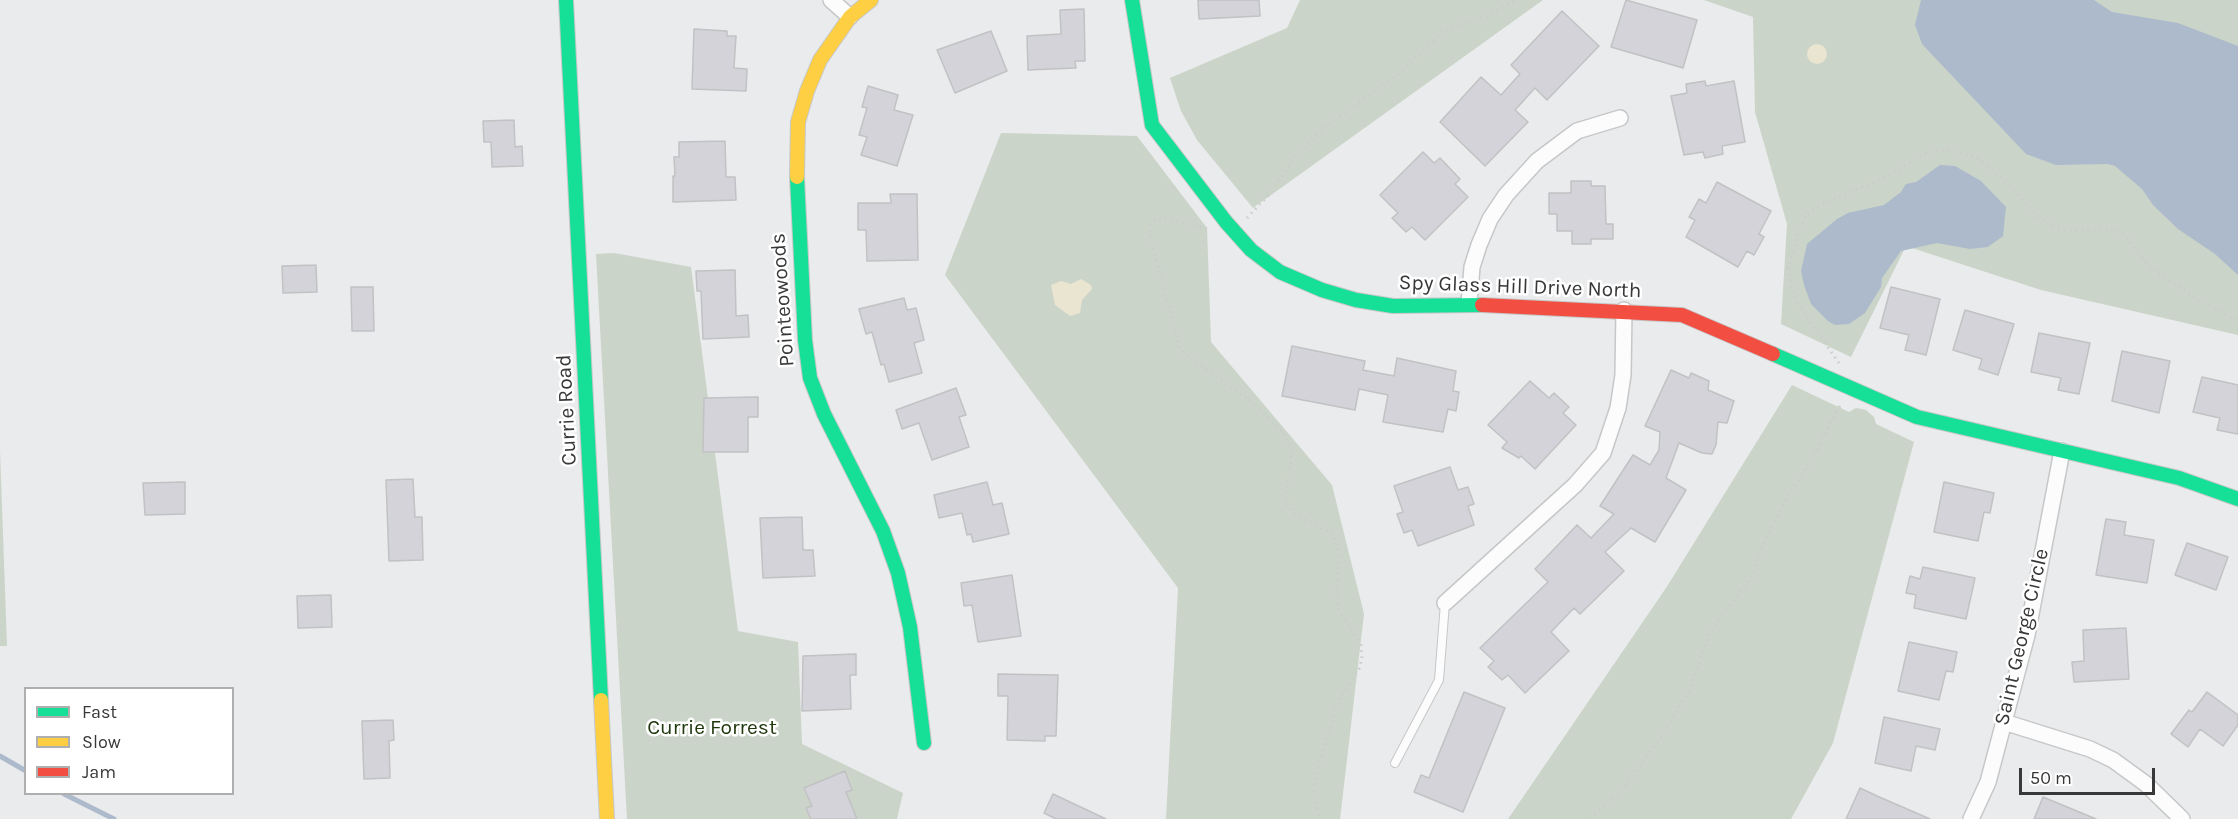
<!DOCTYPE html>
<style>
body{margin:0}
#map{position:relative;width:2238px;height:819px;overflow:hidden;background:#eaebec;font-family:Karla,sans-serif}
canvas{display:block}
.legend{position:absolute;left:24px;top:687px;width:210px;height:108px;box-sizing:border-box;background:#fff;border:2px solid #afafb0;margin:0;padding:8px 10px;list-style:none;font-size:18px;color:#383839}
.legend li{display:flex;align-items:center;gap:12px;height:30px}
.legend b{width:30px;border:2px solid #afafb0}
.scale{position:absolute;left:2019px;top:768px;width:136px;height:27px;box-sizing:border-box;border:3px solid #383839;border-top:0;padding-left:8px;font-size:18px;line-height:21px;white-space:nowrap;color:#383839;-webkit-text-stroke:4px #fff;paint-order:stroke}
</style>
<div id="map">
<canvas width="2238" height="819"></canvas>
<ul class="legend">
<li><b style="height:8px;background:#16e098"></b>Fast</li>
<li><b style="height:8px;background:#ffcf43"></b>Slow</li>
<li><b style="height:8px;background:#f24e42"></b>Jam</li>
</ul>
<div class="scale">50 m</div>
</div>
<script>
const ctx = document.querySelector('canvas').getContext('2d');
ctx.lineJoin = 'round';
function fillPath(path, color) {
  ctx.fillStyle = color;
  ctx.fill(path, 'evenodd');
}
function toPath(rows) {
  const path = new Path2D();
  for (const r of rows) {
    if (r.length === 3) {
      path.moveTo(r[0] + r[2], r[1]);
      path.arc(r[0], r[1], r[2], 0, 2 * Math.PI);
      continue;
    }
    path.moveTo(r[0], r[1]);
    for (let i = 2; i < r.length; i += 2) path.lineTo(r[i], r[i + 1]);
  }
  return path;
}
function stroke(path, color, width, dash) {
  ctx.strokeStyle = color;
  ctx.lineWidth = width;
  ctx.lineCap = dash ? 'butt' : 'round';
  ctx.setLineDash(dash || []);
  ctx.stroke(path);
}
function label(font, color, halo, rows, align = 'center') {
  ctx.font = font + ' Karla,sans-serif';
  ctx.lineWidth = 5;
  ctx.setLineDash([]);
  ctx.textBaseline = 'middle';
  ctx.strokeStyle = halo;
  ctx.fillStyle = color;
  for (const [text, x, y, turn = 0] of rows) {
    ctx.save();
    ctx.translate(x, y);
    ctx.rotate((+turn || 0) * Math.PI / 180);
    ctx.textAlign = isNaN(turn) ? turn : align;
    if (halo) ctx.strokeText(text, 0, 0);
    ctx.fillText(text, 0, 0);
    ctx.restore();
  }
}
fillPath(toPath([
 [1300,0,1543,0,1253,208,1197,140,1181,111,1170,78,1287,28],
 [1704,0,2238,0,2238,335,2041,290,1906,246,1851,357,1781,324,1787,224,1755,112,1753,17],
 [1001,133,1137,136,1207,228,1211,342,1332,485,1364,614,1340,819,1166,819,1178,588,945,275],
 [614,253,691,267,738,631,798,642,802,744,903,793,897,819,627,819,596,254],
 [1792,385,1849,412,1856,408,1866,410,1874,417,1876,424,1914,442,1833,743,1791,819,1508,819,1666,588],
 [0,451,7,646,0,646]
]), '#cbd4c8');
fillPath(toPath([
 [1817,54,10],
 [1081,279,1091,285,1092,289,1082,300,1080,313,1070,316,1055,305,1051,285,1061,281,1071,284]
]), '#eae5d1');
fillPath(toPath([
 [1921,0,2094,0,2112,12,2178,23,2238,46,2238,275,2215,254,2178,229,2153,205,2142,189,2115,166,2108,164,2056,165,2026,154,1922,44,1915,25],
 [1940,165,1955,166,1981,181,2006,207,2003,236,1988,247,1970,249,1937,243,1901,251,1882,278,1881,287,1865,313,1849,324,1835,325,1828,321,1811,304,1804,285,1801,271,1807,244,1837,219,1848,213,1884,205,1901,192,1906,184,1916,182]
]), '#acbacc');
stroke(toPath([
 [0,756,26,771],
 [64,794,114,819]
]), '#acbacc', 5);
const building = toPath([
 [1198,0,1259,0,1260,16,1199,19,1198,0],
 [1626,0,1697,20,1683,68,1611,47,1626,0],
 [1084,9,1085,61,1075,61,1076,68,1028,70,1027,36,1061,34,1060,10,1084,9],
 [1562,11,1599,46,1547,100,1535,88,1515,110,1528,122,1485,166,1440,122,1481,77,1501,95,1520,74,1511,65,1562,11],
 [694,29,727,31,727,36,736,36,734,68,747,69,746,91,692,89,694,29],
 [991,31,1007,71,955,93,937,50,991,31],
 [1705,81,1706,86,1734,81,1745,142,1722,146,1723,154,1705,158,1703,152,1684,155,1671,96,1687,93,1686,84,1705,81],
 [868,86,898,95,894,110,913,115,897,166,861,155,867,137,859,135,867,108,862,107,868,86],
 [514,120,515,147,522,146,523,166,492,167,491,142,484,142,483,121,514,120],
 [725,141,726,177,735,177,736,200,673,202,673,176,675,176,674,157,679,157,679,142,725,141],
 [1423,152,1434,163,1440,158,1460,179,1455,184,1468,197,1425,240,1412,227,1406,232,1392,218,1398,213,1380,195,1423,152],
 [1571,181,1591,181,1591,186,1605,186,1606,224,1613,224,1613,239,1591,239,1591,244,1572,244,1572,231,1557,231,1557,214,1549,214,1549,193,1571,193,1571,181],
 [1717,182,1771,211,1759,234,1764,237,1754,255,1747,251,1738,267,1686,237,1695,220,1689,217,1699,199,1706,203,1717,182],
 [890,194,917,194,918,260,867,261,866,230,858,230,858,203,891,203,890,194],
 [316,265,317,292,283,293,282,266,316,265],
 [735,270,736,316,748,315,749,337,703,339,701,291,697,291,696,271,735,270],
 [351,287,373,287,374,331,352,331,351,287],
 [1891,287,1940,299,1926,355,1905,350,1909,335,1880,328,1891,287],
 [904,298,907,310,916,308,924,340,914,343,922,373,889,382,884,364,881,365,872,332,866,334,859,309,904,298],
 [1965,310,2014,324,1998,375,1979,369,1982,359,1953,350,1965,310],
 [2039,333,2090,343,2079,394,2058,390,2061,378,2031,372,2039,333],
 [1292,346,1365,361,1363,370,1394,376,1397,358,1456,371,1453,391,1459,392,1456,411,1448,409,1443,432,1383,422,1388,395,1359,389,1355,410,1282,396,1292,346],
 [2122,351,2170,361,2159,413,2112,401,2122,351],
 [1671,370,1689,378,1691,373,1709,381,1708,390,1734,401,1727,423,1718,422,1716,445,1712,454,1702,453,1679,443,1666,478,1686,490,1655,542,1631,528,1605,552,1624,571,1580,614,1574,608,1551,632,1569,651,1525,693,1508,675,1502,680,1488,667,1494,661,1480,648,1548,582,1535,569,1577,525,1591,538,1614,514,1600,506,1633,455,1650,465,1659,450,1660,432,1645,426,1671,370],
 [2202,377,2238,385,2238,434,2217,430,2220,418,2193,412,2202,377],
 [1530,381,1549,398,1554,393,1569,407,1563,413,1576,425,1535,469,1521,456,1519,458,1502,448,1507,442,1488,425,1530,381],
 [956,388,966,415,959,417,969,447,932,460,919,423,902,429,896,410,956,388],
 [758,397,758,417,748,417,748,452,703,452,704,398,758,397],
 [1450,467,1458,490,1468,487,1474,504,1468,506,1474,525,1418,546,1412,530,1404,533,1397,514,1403,512,1394,486,1450,467],
 [413,479,415,517,422,517,423,560,389,561,386,480,413,479],
 [185,482,185,514,145,515,143,483,185,482],
 [987,482,993,505,1002,503,1009,534,973,542,971,534,967,535,962,513,939,518,934,495,987,482],
 [1944,482,1994,493,1990,513,1984,512,1978,541,1934,532,1944,482],
 [802,517,803,550,813,550,815,576,763,578,760,518,802,517],
 [2106,519,2126,522,2124,535,2154,540,2147,583,2096,575,2106,519],
 [2187,543,2228,557,2216,590,2175,575,2187,543],
 [1923,567,1975,578,1966,619,1914,608,1916,595,1906,593,1910,576,1920,579,1923,567],
 [1012,575,1021,636,978,642,972,605,964,606,961,583,1012,575],
 [331,595,332,627,298,628,297,596,331,595],
 [2126,628,2129,679,2074,682,2072,662,2084,661,2083,630,2126,628],
 [1909,642,1957,652,1953,672,1946,671,1939,700,1898,691,1909,642],
 [856,654,856,675,850,675,851,709,802,711,803,656,856,654],
 [998,674,1058,675,1056,736,1045,736,1045,741,1007,740,1008,696,998,696,998,674],
 [1464,692,1505,708,1463,812,1414,792,1421,775,1429,778,1464,692],
 [2207,692,2238,715,2238,725,2223,746,2200,729,2188,747,2171,734,2189,710,2192,712,2207,692],
 [1884,717,1940,729,1935,750,1916,746,1911,771,1875,763,1884,717],
 [393,720,394,740,389,741,390,778,364,779,362,721,393,720],
 [845,771,852,790,846,792,857,819,811,819,806,808,812,806,804,788,845,771],
 [1860,788,1877,796,1930,819,1846,819,1860,788],
 [1053,794,1106,819,1056,819,1044,813,1053,794],
 [2043,797,2096,819,2034,819,2043,797]
]);
fillPath(building, '#d4d3da');
stroke(building, '#c1c2c3', 1.5);
const lane = toPath([
 [1395,763,1439,680,1445,603]
]);
const street = toPath([
 [831,0,850,17],
 [1469,304,1472,267,1479,245,1490,219,1506,195,1537,161,1577,131,1620,118],
 [1445,603,1575,485,1603,453,1618,408,1623,375,1624,310],
 [2004,722,2090,749,2113,760,2146,784,2182,819],
 [1971,819,1988,782,2027,635,2062,451]
]);
const fast = toPath([
 [566,0,601,700],
 [1132,0,1152,125,1226,222,1251,250,1280,272,1322,290,1356,300,1393,306,1482,305],
 [797,177,805,340,810,378,824,414,883,531,898,573,910,627,924,743],
 [1773,354,1917,417,2179,478,2238,499]
]);
const slow = toPath([
 [797,177,798,122,807,91,820,60,850,17,871,0],
 [601,700,607,819]
]);
const jam = toPath([
 [1482,305,1682,315,1773,354]
]);
stroke(lane, '#c6c7c8', 10);
stroke(street, '#c6c7c8', 18);
stroke(fast, '#c6c7c8', 16);
stroke(slow, '#c6c7c8', 16);
stroke(jam, '#c6c7c8', 16);
stroke(toPath([
 [1247,218,1272,191,1294,158,1324,128,1397,75,1443,31,1488,15,1516,0],
 [1207,229,1168,218,1155,220,1150,225,1150,236,1180,350,1253,403,1283,431,1292,453,1286,493,1288,505,1294,514,1332,533,1336,541,1339,552,1336,595,1339,610,1361,645,1362,659,1359,669,1338,701,1315,779,1314,794,1320,819],
 [1839,363,1799,306,1793,293,1788,268,1798,234,1807,213,1824,203,1881,179,1924,154,1936,150,1949,150,1977,158,2002,178,2036,215,2057,229,2071,231,2109,229,2125,235,2146,263,2156,272,2200,301,2238,320],
 [1590,819,1621,791,1658,742,1689,691,1710,632,1752,577,1766,538,1787,497,1800,479,1841,404]
]), '#cbcccc', 3, [1.5, 4.5]);
stroke(lane, '#fcfcfc', 8);
stroke(street, '#fcfcfc', 15);
stroke(fast, '#16e098', 14);
stroke(slow, '#ffcf43', 14);
stroke(jam, '#f24e42', 14);
label('21px', '#383839', '#fff', [
 ["Spy Glass Hill Drive North",1520,287,2],
 ["Pointeowoods",783,300,-94],
 ["Currie Road",567,410,-93],
 ["Saint George Circle",2022,637,-77]
]);
label('21px', '#20380d', '#fff', [
 ["Currie Forrest",712,728]
]);
</script>
